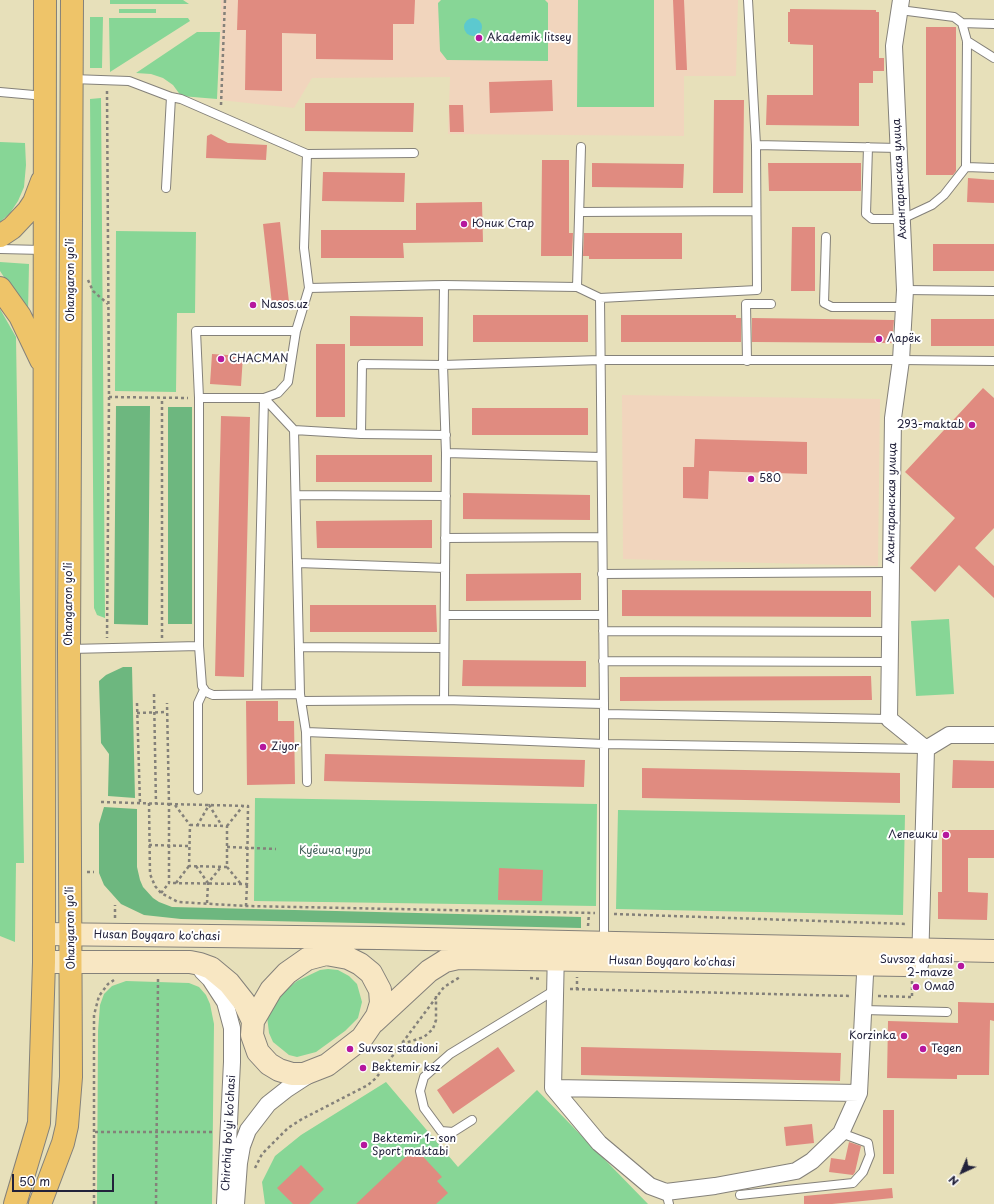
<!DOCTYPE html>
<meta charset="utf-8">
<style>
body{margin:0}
#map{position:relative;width:994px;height:1204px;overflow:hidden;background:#e7e0ba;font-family:"Playpen Sans",sans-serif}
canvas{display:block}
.north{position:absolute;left:942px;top:1152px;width:40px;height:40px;-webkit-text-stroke:3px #fff;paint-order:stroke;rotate:224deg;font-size:11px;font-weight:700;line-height:16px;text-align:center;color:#22223b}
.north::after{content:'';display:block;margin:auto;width:14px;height:18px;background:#22223b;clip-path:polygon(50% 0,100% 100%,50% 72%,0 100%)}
.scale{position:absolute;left:12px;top:1174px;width:102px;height:18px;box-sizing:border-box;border:2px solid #22223b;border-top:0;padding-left:5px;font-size:12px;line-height:14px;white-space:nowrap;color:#22223b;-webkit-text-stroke:3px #fff;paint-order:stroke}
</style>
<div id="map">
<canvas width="994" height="1204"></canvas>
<div class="north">N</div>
<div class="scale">50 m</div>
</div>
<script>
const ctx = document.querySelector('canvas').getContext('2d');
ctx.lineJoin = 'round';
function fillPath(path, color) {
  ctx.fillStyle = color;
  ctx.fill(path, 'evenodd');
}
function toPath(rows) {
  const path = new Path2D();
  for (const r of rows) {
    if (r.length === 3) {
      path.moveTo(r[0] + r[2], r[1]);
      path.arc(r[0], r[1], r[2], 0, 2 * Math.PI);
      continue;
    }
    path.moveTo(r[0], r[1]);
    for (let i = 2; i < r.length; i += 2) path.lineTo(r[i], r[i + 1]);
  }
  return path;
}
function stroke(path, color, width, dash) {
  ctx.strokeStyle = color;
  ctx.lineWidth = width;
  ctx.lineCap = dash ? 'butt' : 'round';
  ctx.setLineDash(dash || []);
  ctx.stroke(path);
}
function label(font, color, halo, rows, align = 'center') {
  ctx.font = font + ' "Playpen Sans",sans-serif';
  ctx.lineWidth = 4;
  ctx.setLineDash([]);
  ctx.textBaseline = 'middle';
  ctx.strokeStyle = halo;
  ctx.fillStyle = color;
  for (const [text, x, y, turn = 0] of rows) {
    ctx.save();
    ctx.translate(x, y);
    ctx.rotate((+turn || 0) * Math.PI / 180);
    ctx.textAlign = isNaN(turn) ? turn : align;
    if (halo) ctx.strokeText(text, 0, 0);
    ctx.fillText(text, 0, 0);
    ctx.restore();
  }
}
fillPath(toPath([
 [221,0,738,0,736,76,684,76,684,136,448,134,450,77,312,78,294,108,220,100],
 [622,395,880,399,878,566,623,559]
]), '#f1d5bd');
fillPath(toPath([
 [110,0,183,0,189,4,110,4],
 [441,0,545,0,548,3,548,61,447,60,440,51,438,3],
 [578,0,654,0,654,107,577,107],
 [119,9,156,9,156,13,119,13],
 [90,17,103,17,102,68,90,68],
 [109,18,188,18,190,21,110,72],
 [197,32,220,32,217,99,181,96,173,85,163,78,151,74,136,73],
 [101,98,105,618,97,615,94,608,90,99],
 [0,142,25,143,26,165,24,187,18,201,10,213,0,222],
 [116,231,196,232,195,313,177,313,176,392,115,391],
 [0,262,29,264,28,313,0,271],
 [0,309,16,337,24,863,16,863,15,942,0,936],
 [949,619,954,694,916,696,911,621],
 [255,798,597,804,596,906,254,901],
 [618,810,905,815,903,915,616,909],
 [328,969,338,970,349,976,357,984,362,1002,358,1018,345,1031,316,1052,297,1057,289,1055,273,1042,269,1033,267,1016,270,1007,286,990,297,981,320,970],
 [126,981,189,983,199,987,206,995,210,1004,214,1024,212,1204,97,1204,98,1031,100,1005,104,994,112,986],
 [386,1082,458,1167,537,1090,648,1204,265,1204,262,1182,275,1156,301,1135]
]), '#87d696');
fillPath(toPath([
 [116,406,150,406,148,625,114,624],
 [168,407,192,407,192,624,168,624],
 [123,667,132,667,135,798,108,796,109,754,101,743,99,681,106,675],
 [104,807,137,809,137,867,140,880,143,887,153,898,159,902,172,907,581,917,581,928,181,919,144,915,121,904,104,885,99,873,99,824]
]), '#6db77f');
fillPath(toPath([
 [473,27,9]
]), '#5cc9cf');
fillPath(toPath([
 [238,0,415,0,414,24,393,24,393,60,316,59,316,34,282,33,282,91,245,90,246,30,237,30],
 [673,0,684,0,687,70,676,70],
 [790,9,876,10,876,12,879,12,879,58,884,58,884,71,873,71,873,83,859,83,859,126,766,125,767,95,813,95,813,45,790,44,790,42,788,42,788,12,790,12],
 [926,27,956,27,956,171,953,175,926,175],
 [552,80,553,111,490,113,489,82],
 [714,100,744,100,743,193,713,193],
 [305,103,414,103,413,132,305,131],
 [449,105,463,105,464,132,450,132],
 [211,134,228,143,267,145,266,160,206,158,207,136],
 [542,160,569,160,569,233,573,233,572,256,541,256],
 [592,163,684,164,683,188,592,187],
 [768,163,861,163,861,191,769,191],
 [323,172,405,173,404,202,322,201],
 [968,178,994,180,994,203,967,202],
 [482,202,483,242,403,243,404,258,321,258,321,230,416,230,416,203],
 [280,222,289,302,272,304,263,224],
 [792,227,815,227,815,291,791,291],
 [584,233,682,233,682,259,589,259,589,256,583,256],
 [933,244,994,244,994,271,933,271],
 [473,315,588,315,588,342,473,342],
 [621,315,736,315,736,318,741,318,741,342,621,342],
 [350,316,423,317,423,346,350,346],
 [752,318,894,320,892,343,756,342,752,342],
 [931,319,994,319,994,346,931,346],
 [316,344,345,344,345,417,316,417],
 [212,354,243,356,241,386,210,384],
 [983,388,994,398,994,528,975,548,994,566,994,598,959,565,935,592,910,568,955,518,905,472],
 [472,408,588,408,588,435,472,435],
 [221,416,250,417,244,677,215,676],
 [695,439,807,442,807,474,709,471,708,499,683,498,683,467,694,467],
 [316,455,432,455,432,482,316,482],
 [463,493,590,495,590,520,463,519],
 [432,520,432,548,317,548,316,521],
 [581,573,581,600,466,601,466,574],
 [622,590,871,591,871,617,622,616],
 [310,605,436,605,437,632,310,632],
 [463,660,586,661,586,687,462,686],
 [871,676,872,700,620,701,620,677],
 [246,701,278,701,278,721,294,721,295,784,247,785],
 [325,754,585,760,584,787,324,781],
 [953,760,994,761,994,788,952,788],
 [642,768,900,773,900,803,642,798],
 [942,830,994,830,994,858,968,858,968,892,988,893,987,920,938,919,938,892,942,892],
 [499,868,543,870,542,901,498,900],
 [958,1002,994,1003,994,1021,990,1020,989,1075,957,1075,957,1079,887,1078,888,1021,958,1023],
 [498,1047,515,1071,453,1114,437,1090],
 [581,1047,841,1053,840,1081,581,1075],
 [883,1110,894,1110,894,1174,883,1174],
 [812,1124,814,1143,786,1146,784,1127],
 [849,1142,861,1146,855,1172,853,1175,829,1172,831,1158,845,1160],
 [415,1148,442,1177,437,1181,448,1193,436,1204,356,1204],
 [301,1165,324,1189,309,1204,293,1204,277,1188],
 [892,1188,893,1198,832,1204,804,1204,804,1196]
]), '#e08b80');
const lane = toPath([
 [748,0,756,145,899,148],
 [962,23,994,24],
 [967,41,994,58],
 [72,79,129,81,171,97,181,99,307,154,414,153],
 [0,92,45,96],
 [868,147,866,214,872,219,902,219,932,205,944,195,966,167,967,41,962,23,954,17,900,10],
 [307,154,304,248,309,288],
 [966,167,994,168],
 [166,188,171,97],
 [580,212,756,211],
 [826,237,824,303,832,307,904,307],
 [0,249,43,250],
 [577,287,581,147],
 [905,290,994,291],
 [600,298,604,704,604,943],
 [747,361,746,304,771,304],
 [199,398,264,398,278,393,288,382,296,331,309,288,444,285,577,287,600,298,757,290,756,145],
 [294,430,300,694],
 [446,435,361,434,362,364,443,365,600,360,901,360,994,361],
 [446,453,601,457],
 [296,495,446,496],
 [445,538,601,537],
 [298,563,445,568],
 [602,574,891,572],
 [445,615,602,615],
 [603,631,890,632],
 [199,646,199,398,196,331,296,331],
 [300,647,444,648],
 [70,649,199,646,202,686,206,692,213,695,300,694,306,732,604,744,924,749],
 [603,661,890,662],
 [257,694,264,398,294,430,361,434],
 [444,700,446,453,443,365,444,285],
 [302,701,444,700,604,704],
 [604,714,889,719],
 [306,732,307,782],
 [198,790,198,703,204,690],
 [863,1010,947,1012],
 [472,1120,453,1132,441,1131,424,1108,420,1091,424,1077,450,1054,555,990],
 [666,1192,669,1204],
 [740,1195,853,1183,863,1172,870,1155,868,1143,841,1133]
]);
const street = toPath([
 [901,0,894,46,905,290,901,360,893,418,889,719,926,749,920,965],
 [926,749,949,735,994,735],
 [556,950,553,1088,599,1143,650,1186,666,1192,715,1186,796,1171,812,1161,841,1133,859,1093,866,955],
 [202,971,210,979,225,1002,232,1028,232,1062,225,1204],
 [553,1088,859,1093],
 [236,1204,239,1163,242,1146,248,1130,268,1104,287,1089,310,1074]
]);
const secondary = toPath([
 [44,934,379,938,994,951],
 [326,954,348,958,360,964,371,973,380,990,381,1003,377,1016,362,1038,327,1065,304,1074,292,1074,279,1070,269,1064,258,1052,252,1035,253,1021,271,990,287,973,307,959,326,954],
 [44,962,190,962,200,964,211,968,229,983,244,1002,253,1021],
 [374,1022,429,971,445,961,458,958,905,965]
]);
const highway = toPath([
 [0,236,12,228,28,211,34,202,42,181],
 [0,288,20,316,41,360],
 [15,1204,39,1123,44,962,45,0],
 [40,1204,63,1143,67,1126,71,1077,69,649,72,0]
]);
stroke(lane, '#84817a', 10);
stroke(street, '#84817a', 18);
stroke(secondary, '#84817a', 24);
stroke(highway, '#84817a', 24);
stroke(toPath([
 [107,91,109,397,107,638],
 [221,105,225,0],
 [88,280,93,291,108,304],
 [109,397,188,398],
 [162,638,162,398],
 [154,694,156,804],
 [137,703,140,803],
 [137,713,167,712],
 [101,802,169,804,167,703],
 [149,803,150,874,155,886,161,893,178,902,246,906,595,913],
 [169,804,248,806,247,884,169,883,169,804],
 [175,805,190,825],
 [190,825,227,826,227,867,189,866,190,825],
 [197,826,209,805,222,826],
 [227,826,243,806],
 [149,845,189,846],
 [227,847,276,849],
 [196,866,208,883],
 [227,867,241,884],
 [87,872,94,872],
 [176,883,189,866],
 [161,893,169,883],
 [207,903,208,883,221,867],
 [246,906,247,884],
 [614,914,907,924],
 [115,918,115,905],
 [588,926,589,913],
 [530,978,541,979],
 [570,989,851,996],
 [577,990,577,977],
 [878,996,912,997],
 [912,996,912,979],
 [402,1044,424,1037,433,1029,436,1020,436,996],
 [95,1132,215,1132],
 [255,1168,262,1154,288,1128,302,1119,368,1085,376,1078,444,987,460,977],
 [94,1204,94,1015,99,996,108,984,114,980],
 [156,1204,158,979]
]), '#84817a', 2.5, [3, 3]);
stroke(lane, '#fff', 8);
stroke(street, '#fff', 16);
stroke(secondary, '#f8e7c3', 22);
stroke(highway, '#eec469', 22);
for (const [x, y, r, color] of [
 [479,38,4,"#b5179e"],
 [464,224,4,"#b5179e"],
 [253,305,4,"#b5179e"],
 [879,339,4,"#b5179e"],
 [221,359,4,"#b5179e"],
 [972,425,4,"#b5179e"],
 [751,479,4,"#b5179e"],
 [263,747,4,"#b5179e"],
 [946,835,4,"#b5179e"],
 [961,966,4,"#b5179e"],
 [916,987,4,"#b5179e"],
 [904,1036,4,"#b5179e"],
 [350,1049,4,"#b5179e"],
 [923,1049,4,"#b5179e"],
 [363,1068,4,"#b5179e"],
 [364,1145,4,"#b5179e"]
]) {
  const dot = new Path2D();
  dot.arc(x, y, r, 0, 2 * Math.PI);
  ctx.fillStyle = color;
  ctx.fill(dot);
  stroke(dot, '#fff', 1.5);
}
label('11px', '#22223b', '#fff', [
 ["Akademik litsey",487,38],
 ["Юник Стар",472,224],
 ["Nasos.uz",261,305],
 ["Ларёк",887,339],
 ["CHACMAN",229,359],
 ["293-maktab",964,425,"right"],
 ["580",759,479],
 ["Ziyor",271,747],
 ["Лепешки",938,835,"right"],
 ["Suvsoz dahasi",953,960,"right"],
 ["2-mavze",953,973,"right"],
 ["Омад",924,987],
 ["Korzinka",896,1036,"right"],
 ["Suvsoz stadioni",358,1049],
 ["Tegen",931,1049],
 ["Bektemir ksz",371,1068],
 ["Bektemir 1- son",372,1139],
 ["Sport maktabi",372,1152]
], 'left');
label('11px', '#22223b', '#fff', [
 ["Ахангаранская улица",900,179,-93],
 ["Ohangaron yoʻli",71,280,-90],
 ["Ахангаранская улица",892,503,-89],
 ["Ohangaron yoʻli",69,604,-90],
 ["Ohangaron yoʻli",71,928,-91],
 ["Husan Boyqaro ko'chasi",157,936,1],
 ["Husan Boyqaro ko'chasi",672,962,1],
 ["Chirchiq bo'yi ko'chasi",229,1133,-87]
]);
label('11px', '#45615b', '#fff', [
 ["Куёшча нури",335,851]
]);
</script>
